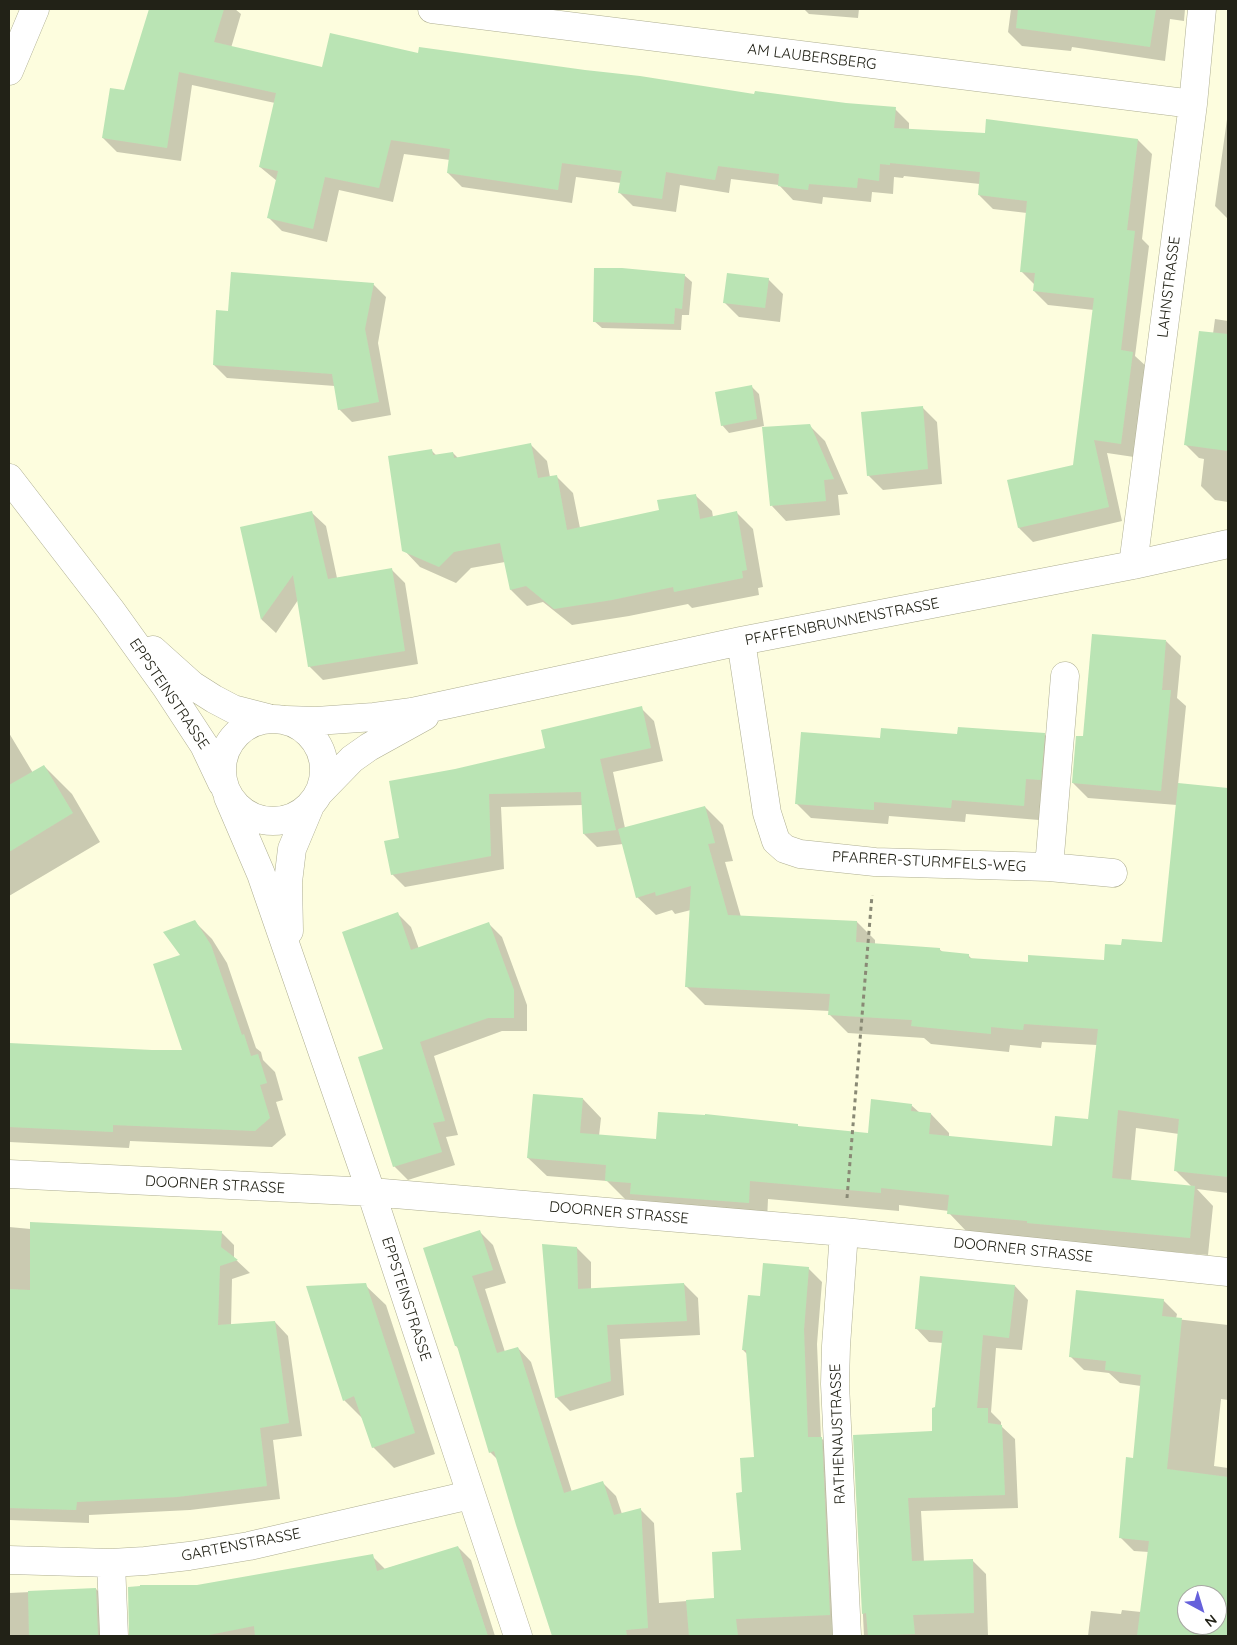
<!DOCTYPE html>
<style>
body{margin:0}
#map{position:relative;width:1237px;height:1645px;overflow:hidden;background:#fdfdde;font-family:Quicksand,sans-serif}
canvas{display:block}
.frame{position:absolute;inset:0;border:10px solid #222217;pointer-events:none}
.north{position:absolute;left:1177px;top:1585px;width:50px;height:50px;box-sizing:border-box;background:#fff;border:1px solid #a7a7a2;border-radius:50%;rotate:141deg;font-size:14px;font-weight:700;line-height:20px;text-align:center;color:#222217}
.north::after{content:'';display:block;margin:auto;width:18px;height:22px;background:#6661db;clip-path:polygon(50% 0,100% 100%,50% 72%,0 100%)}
</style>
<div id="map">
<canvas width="1237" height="1645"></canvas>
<div class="frame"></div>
<div class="north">N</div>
</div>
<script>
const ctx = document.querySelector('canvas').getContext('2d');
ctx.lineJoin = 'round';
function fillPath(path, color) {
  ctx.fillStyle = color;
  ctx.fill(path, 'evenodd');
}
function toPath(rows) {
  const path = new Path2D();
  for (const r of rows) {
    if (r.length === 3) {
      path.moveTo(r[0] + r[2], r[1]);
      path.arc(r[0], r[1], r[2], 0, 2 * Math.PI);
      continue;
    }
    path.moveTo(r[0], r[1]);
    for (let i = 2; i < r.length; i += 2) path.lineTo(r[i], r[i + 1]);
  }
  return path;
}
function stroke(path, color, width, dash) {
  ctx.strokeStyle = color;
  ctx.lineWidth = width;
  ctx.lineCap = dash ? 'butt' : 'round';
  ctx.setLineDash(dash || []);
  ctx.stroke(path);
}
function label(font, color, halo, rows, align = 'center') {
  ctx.font = font + ' Quicksand,sans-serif';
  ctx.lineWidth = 5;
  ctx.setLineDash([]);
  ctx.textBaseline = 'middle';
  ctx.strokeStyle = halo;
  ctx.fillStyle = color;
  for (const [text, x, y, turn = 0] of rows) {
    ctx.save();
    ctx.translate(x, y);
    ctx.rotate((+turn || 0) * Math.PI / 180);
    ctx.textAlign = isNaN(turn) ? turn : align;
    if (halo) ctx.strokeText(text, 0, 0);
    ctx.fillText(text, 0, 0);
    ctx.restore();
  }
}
fillPath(toPath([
 [150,9,235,9,241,14,231,48,323,69,419,54,755,95,895,109,909,123,909,130,1138,140,1152,154,1142,239,1149,246,1135,356,1147,367,1134,457,1107,453,1122,521,1033,542,1019,528,1009,481,1074,466,1094,310,1048,305,1034,291,1035,285,1021,271,1027,213,993,209,979,195,980,184,904,176,903,178,894,177,893,194,872,192,871,202,823,197,822,204,793,200,779,185,731,179,729,193,680,185,676,212,633,206,619,192,621,183,576,177,572,203,462,187,448,173,450,160,404,154,393,202,339,190,327,242,282,231,268,217,277,181,260,167,275,103,192,85,181,161,117,152,103,138,125,91],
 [804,9,859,9,858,18,809,14],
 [1011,9,1185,9,1184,21,1170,19,1165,61,1072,47,1071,51,1022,46,1008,32],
 [1228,112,1228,219,1215,206],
 [684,275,692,282,689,315,682,315,681,330,602,328,594,321],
 [768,279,783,294,780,322,739,317,724,302],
 [373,284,386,297,378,343,391,415,352,422,339,409,335,386,227,378,214,365,229,313],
 [1215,319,1228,321,1228,502,1215,500,1201,486,1204,459,1199,458,1185,444,1213,334],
 [752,387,759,394,764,426,729,433,722,425],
 [922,407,937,422,942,484,883,490,868,475],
 [810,426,825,441,848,494,838,495,840,515,786,521,772,506],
 [530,444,547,461,550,477,556,476,573,493,580,528,661,511,695,495,712,511,713,517,737,513,753,529,763,587,758,588,759,595,692,608,688,604,629,616,572,625,543,602,527,606,511,590,505,562,471,568,456,583,420,567,404,550,432,451,437,456,453,453,458,458],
 [312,513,326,526,337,578,391,569,405,583,418,664,323,680,309,666,298,600,276,633,262,620,242,528],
 [1166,641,1181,656,1177,698,1186,706,1178,785,1228,789,1228,1193,1197,1189,1213,1206,1208,1255,1047,1241,1044,1239,967,1232,949,1213,949,1211,899,1205,899,1211,768,1199,767,1221,649,1212,637,1200,625,1199,607,1181,547,1176,528,1158,583,1099,601,1118,599,1136,657,1140,797,1125,800,1128,869,1134,911,1105,920,1113,931,1114,949,1133,949,1137,1053,1147,1089,1120,1097,1045,1042,1042,1041,1048,1010,1045,1009,1052,931,1044,924,1038,848,1033,830,1015,830,1011,705,1005,687,987,691,910,675,914,672,910,656,915,637,897,623,844,597,847,584,834,583,805,501,807,504,869,405,887,392,874,401,839,455,770,547,749,641,708,654,721,663,761,613,772,625,828,705,807,723,825,733,861,725,862,741,917,857,922,875,940,875,945,939,949,944,953,969,956,972,959,1029,963,1105,961,1122,946,1163,943,1177,805,1088,798,1073,783,1084,738],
 [1136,1128,1179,1134,1175,1170,1192,1187,1131,1181],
 [9,733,33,773,44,766,72,794,100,842,9,896],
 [1044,734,1059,749,1055,795,1041,794,1039,820,966,814,965,822,889,816,888,824,811,818,796,803,881,740,958,736],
 [397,913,411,927,419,949,488,923,502,937,527,1005,527,1031,502,1031,434,1056,458,1135,446,1137,455,1165,408,1180,394,1166,385,1050],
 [195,922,212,939,227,963,256,1048,261,1052,263,1060,275,1072,283,1100,276,1102,286,1135,272,1147,130,1141,129,1148,9,1142,9,1044,152,1051,184,1051,182,956],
 [9,1227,31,1229,221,1232,234,1245,234,1258,250,1273,232,1279,231,1326,275,1322,288,1336,302,1436,273,1440,280,1499,190,1510,89,1515,89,1523,9,1520],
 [480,1232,493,1245,506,1283,485,1289,505,1352,518,1348,531,1362,572,1492,603,1483,616,1496,622,1514,641,1510,654,1523,659,1603,716,1599,742,1551,744,1494,755,1458,747,1354,743,1350,761,1298,808,1268,822,1282,817,1344,821,1438,835,1451,844,1636,555,1636,552,1633,498,1460,490,1452,459,1349,456,1346],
 [577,1248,591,1262,591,1290,684,1284,698,1298,700,1335,620,1339,624,1395,570,1411,556,1397],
 [365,1285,386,1305,435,1454,394,1468,373,1447,363,1419,344,1400],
 [1015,1286,1028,1300,1022,1350,996,1348,991,1412,1001,1422,1001,1426,1015,1439,1018,1508,921,1511,924,1562,972,1560,986,1574,988,1636,864,1636,854,1436,933,1432,943,1343,929,1342,916,1328],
 [1163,1300,1177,1314,1176,1319,1228,1325,1228,1400,1221,1399,1214,1466,1228,1468,1228,1636,1088,1636,1091,1611,1121,1614,1122,1610,1141,1612,1149,1552,1134,1551,1120,1537,1135,1459,1141,1386,1120,1383,1109,1373,1084,1370,1070,1356],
 [1187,1595,1217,1595,1217,1625,1187,1625],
 [458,1547,471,1560,495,1636,362,1636,362,1635,356,1636,313,1636,309,1632,298,1632,277,1636,131,1636,129,1588,198,1586,372,1556,385,1569],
 [96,1589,109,1602,110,1636,9,1636,9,1593]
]), '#0003');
fillPath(toPath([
 [149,9,224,9,214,42,322,67,330,33,418,53,419,47,585,70,640,76,754,94,755,91,846,103,896,107,894,128,985,133,986,119,1138,139,1127,230,1135,231,1121,350,1133,352,1121,444,1094,440,1109,507,1018,528,1007,480,1073,465,1094,298,1033,291,1035,273,1020,272,1027,201,978,195,980,172,890,163,890,165,880,164,879,181,858,178,857,188,809,184,808,190,778,186,779,174,718,166,715,180,666,172,662,199,618,193,622,171,562,163,558,190,447,173,450,149,391,140,379,188,325,177,313,229,267,218,278,171,259,167,276,93,179,72,167,148,102,138,110,88,124,90],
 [1018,9,1156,9,1150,47,1016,28],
 [594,268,622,268,685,274,682,309,675,308,674,324,593,322],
 [231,272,374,283,365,329,379,402,338,410,332,374,213,365,216,310,228,311],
 [727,273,769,278,765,308,723,303],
 [1199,331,1228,334,1228,451,1184,445],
 [752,385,757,419,721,426,715,392],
 [923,406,928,469,867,476,861,412],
 [810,424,834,479,824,480,826,501,770,506,762,427],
 [531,443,538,478,557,475,567,530,659,510,657,500,696,494,700,519,737,511,747,570,742,571,743,578,674,592,673,587,612,600,554,609,526,586,510,590,500,543,454,552,439,567,402,551,388,456,432,449,433,455,453,452,454,458],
 [312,511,328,579,392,568,405,651,308,667,293,575,261,620,240,527],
 [1092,634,1166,640,1162,690,1171,690,1161,791,1072,783,1076,736,1083,736],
 [642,706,651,748,600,759,616,830,583,834,581,792,489,794,491,856,391,875,384,841,399,838,389,781,455,769,545,748,541,730],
 [958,727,1045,733,1041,780,1026,779,1024,806,952,800,951,808,874,802,874,810,795,804,801,732,880,738,881,728,957,734],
 [44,765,73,813,9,852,9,785],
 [1178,783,1228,788,1228,1177,1174,1171,1179,1119,1118,1110,1112,1178,1195,1186,1190,1238,1027,1223,1027,1221,947,1214,949,1195,881,1188,881,1193,750,1181,749,1203,630,1194,631,1183,605,1181,606,1165,527,1158,533,1094,583,1098,580,1133,656,1139,658,1112,705,1115,705,1114,798,1124,798,1126,868,1133,871,1099,912,1104,911,1111,931,1113,929,1134,1052,1146,1055,1116,1088,1119,1098,1029,1024,1024,1023,1030,991,1027,991,1034,911,1026,912,1020,828,1015,830,994,685,987,691,886,656,896,655,892,636,898,618,829,705,806,715,843,708,844,728,915,857,921,856,942,940,948,940,951,969,954,969,958,1028,962,1028,955,1104,960,1105,944,1121,945,1122,939,1162,942],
 [398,912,411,950,489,922,514,990,514,1018,488,1018,420,1042,445,1121,433,1123,442,1152,393,1167,358,1057,383,1049,342,932],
 [195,920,211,945,242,1035,244,1034,251,1056,258,1054,267,1083,260,1085,270,1118,255,1131,113,1125,113,1132,9,1127,9,1043,152,1050,182,1050,153,964,180,955,163,932],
 [30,1222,222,1231,221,1247,238,1260,220,1266,218,1325,275,1321,289,1423,260,1428,267,1486,177,1497,77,1502,76,1510,9,1508,9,1289,30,1290],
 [480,1230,493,1270,472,1276,497,1353,518,1347,564,1493,603,1481,614,1515,641,1508,648,1628,626,1630,627,1636,552,1636,516,1525,494,1451,489,1453,457,1346,455,1346,423,1248],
 [542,1244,577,1247,578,1289,684,1283,687,1321,607,1325,611,1381,555,1398],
 [763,1263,809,1267,804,1330,808,1437,822,1437,830,1615,736,1619,738,1636,689,1636,686,1600,714,1598,712,1552,741,1550,736,1493,742,1492,740,1458,754,1457,746,1350,742,1350,748,1295,760,1296],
 [920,1276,1015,1285,1009,1338,983,1335,977,1408,988,1408,988,1423,1002,1425,1005,1495,908,1498,912,1561,973,1559,974,1613,913,1615,915,1634,868,1636,866,1613,862,1614,853,1435,932,1431,932,1408,935,1407,943,1331,915,1329],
 [366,1283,415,1433,372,1448,354,1396,343,1401,306,1286],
 [1076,1290,1164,1299,1162,1316,1182,1318,1167,1469,1228,1477,1228,1636,1137,1636,1149,1541,1119,1538,1126,1457,1133,1458,1141,1375,1105,1370,1106,1361,1069,1357],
 [1187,1595,1217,1595,1217,1625,1187,1625],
 [458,1546,488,1636,255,1636,254,1626,204,1636,129,1636,128,1587,140,1586,140,1585,197,1585,373,1554,377,1571],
 [96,1588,98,1636,29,1636,28,1591]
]), '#bae4b4');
const minor = toPath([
 [432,9,1193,104],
 [9,71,35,9],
 [9,478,110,609,166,687,204,745,222,783],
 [1133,565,1193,104,1202,9],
 [741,641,767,813,776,841,785,849,800,854,875,862,1049,867,1113,873],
 [153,650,192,685,214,699,233,709,268,718],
 [273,770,51],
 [286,720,316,721,374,717,412,712,741,641,1133,565,1228,544],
 [318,794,352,759,369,747,425,716],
 [228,797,261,874,371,1192,518,1636],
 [1049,867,1065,676],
 [289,931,288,882,292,849,310,806],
 [9,1174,371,1192,844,1232,1228,1272],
 [844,1232,836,1346,835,1384,847,1636],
 [9,1560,111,1563,145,1561,189,1556,249,1546,470,1495],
 [111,1563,114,1636]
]);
stroke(minor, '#aeae91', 29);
stroke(toPath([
 [847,1198,872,895]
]), '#898975', 3, [4, 4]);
stroke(minor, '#fff', 28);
label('15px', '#222217', '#fff', [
 ["AM LAUBERSBERG",812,57,7],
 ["LAHNSTRASSE",1169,287,-83],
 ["PFAFFENBRUNNENSTRASSE",842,622,-11],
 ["EPPSTEINSTRASSE",169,694,56],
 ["PFARRER-STURMFELS-WEG",929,862,3],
 ["DOORNER STRASSE",215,1185,3],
 ["DOORNER STRASSE",619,1213,5],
 ["DOORNER STRASSE",1023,1250,6],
 ["EPPSTEINSTRASSE",406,1299,72],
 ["RATHENAUSTRASSE",838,1434,-92],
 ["GARTENSTRASSE",241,1545,-11]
]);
</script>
